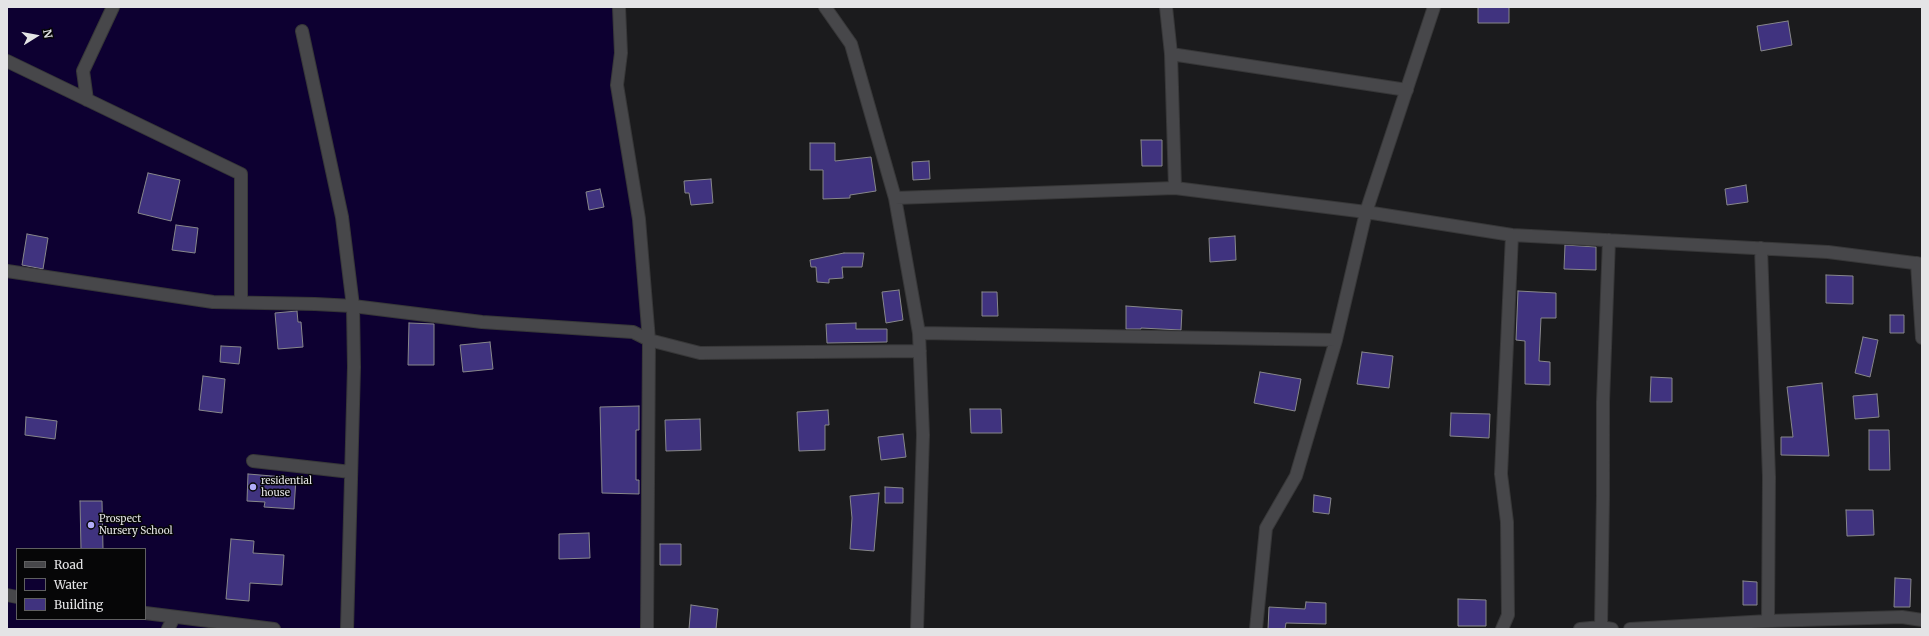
<!DOCTYPE html>
<style>
body{margin:0}
#map{position:relative;width:1929px;height:636px;overflow:hidden;background:#1b1b1d;font-family:Merriweather,serif}
canvas{display:block}
.frame{position:absolute;inset:0;border:8px solid #e4e4e6;pointer-events:none}
.legend{position:absolute;left:16px;top:548px;width:130px;height:72px;box-sizing:border-box;background:#060607;border:1px solid #5f5f60;margin:0;padding:5px 7px;list-style:none;font-size:12px;color:#e4e4e6}
.legend li{display:flex;align-items:center;gap:8px;height:20px}
.legend b{width:20px;border:1px solid #5f5f60}
.north{position:absolute;left:16px;top:16px;width:40px;height:40px;-webkit-text-stroke:3px #060607;paint-order:stroke;rotate:79deg;font-size:11px;font-weight:700;line-height:16px;text-align:center;color:#e4e4e6}
.north::after{content:'';display:block;margin:auto;width:14px;height:18px;background:#e4e4e6;clip-path:polygon(50% 0,100% 100%,50% 72%,0 100%)}
</style>
<div id="map">
<canvas width="1929" height="636"></canvas>
<div class="frame"></div>
<ul class="legend">
<li><b style="height:5px;background:#47474a"></b>Road</li>
<li><b style="height:11px;background:#0d0031"></b>Water</li>
<li><b style="height:11px;background:#40337f"></b>Building</li>
</ul>
<div class="north">N</div>
</div>
<script>
const ctx = document.querySelector('canvas').getContext('2d');
ctx.lineJoin = 'round';
function fillPath(path, color) {
  ctx.fillStyle = color;
  ctx.fill(path, 'evenodd');
}
function toPath(rows) {
  const path = new Path2D();
  for (const r of rows) {
    path.moveTo(r[0], r[1]);
    for (let i = 2; i < r.length; i += 2) path.lineTo(r[i], r[i + 1]);
  }
  return path;
}
function stroke(path, color, width, dash) {
  ctx.strokeStyle = color;
  ctx.lineWidth = width;
  ctx.lineCap = dash ? 'butt' : 'round';
  ctx.setLineDash(dash || []);
  ctx.stroke(path);
}
function label(font, color, halo, rows, align = 'center') {
  ctx.font = font + ' Merriweather,serif';
  ctx.lineWidth = 3;
  ctx.setLineDash([]);
  ctx.textBaseline = 'middle';
  ctx.strokeStyle = halo;
  ctx.fillStyle = color;
  for (const [text, x, y, turn = 0] of rows) {
    ctx.save();
    ctx.translate(x, y);
    ctx.rotate((+turn || 0) * Math.PI / 180);
    ctx.textAlign = isNaN(turn) ? turn : align;
    if (halo) ctx.strokeText(text, 0, 0);
    ctx.fillText(text, 0, 0);
    ctx.restore();
  }
}
fillPath(toPath([
 [7,7,619,7,617,85,649,340,647,629,7,629],
 [17,549,145,549,145,619,17,619]
]), '#0d0031');
const building = toPath([
 [1478,7,1509,7,1509,23,1478,23,1478,7],
 [1788,21,1792,45,1761,51,1757,26,1788,21],
 [1141,140,1162,140,1162,166,1142,166,1141,140],
 [810,143,835,143,835,161,871,157,876,191,850,195,850,198,823,199,823,170,810,170,810,143],
 [929,161,930,179,913,180,912,162,929,161],
 [148,173,180,180,171,221,138,213,148,173],
 [711,179,713,203,691,205,689,193,685,193,684,181,711,179],
 [1746,185,1748,202,1727,205,1725,189,1746,185],
 [600,189,604,207,589,210,586,192,600,189],
 [176,225,198,228,195,253,172,250,176,225],
 [27,234,48,238,43,269,22,265,27,234],
 [1235,236,1236,260,1210,262,1209,238,1235,236],
 [1565,245,1596,247,1596,270,1564,269,1565,245],
 [844,253,864,253,862,267,842,267,843,278,829,279,829,283,817,282,816,267,811,267,810,260,844,253],
 [1826,275,1853,276,1853,304,1826,303,1826,275],
 [899,290,903,320,886,323,882,292,899,290],
 [1518,291,1556,293,1556,318,1541,318,1539,361,1550,362,1550,385,1525,384,1525,341,1516,340,1518,291],
 [982,292,997,292,998,316,982,316,982,292],
 [1126,306,1182,310,1181,330,1141,328,1141,329,1126,329,1126,306],
 [297,311,298,322,301,322,303,347,278,349,275,313,297,311],
 [1890,315,1904,315,1904,333,1890,333,1890,315],
 [409,323,434,324,434,365,408,365,409,323],
 [856,323,856,329,887,329,887,342,827,343,826,324,856,323],
 [1863,337,1878,340,1870,377,1855,373,1863,337],
 [490,342,493,369,463,372,460,345,490,342],
 [221,346,241,347,239,364,220,362,221,346],
 [1362,352,1393,356,1389,388,1357,384,1362,352],
 [1260,372,1301,379,1295,411,1254,403,1260,372],
 [203,376,225,379,222,413,199,410,203,376],
 [1651,377,1672,378,1672,402,1650,402,1651,377],
 [1822,383,1829,456,1781,455,1781,437,1793,437,1787,387,1822,383],
 [1877,394,1879,417,1855,419,1853,396,1877,394],
 [639,406,639,430,636,430,636,480,639,480,639,494,602,493,600,407,639,406],
 [970,409,1001,409,1002,433,971,433,970,409],
 [828,410,829,425,825,425,825,450,799,451,797,412,828,410],
 [1451,413,1490,414,1489,438,1450,436,1451,413],
 [26,417,57,421,55,439,25,435,26,417],
 [700,419,701,450,666,451,665,420,700,419],
 [1869,430,1889,430,1890,470,1869,470,1869,430],
 [903,434,906,457,881,460,878,437,903,434],
 [248,474,296,478,294,509,264,507,265,502,247,501,248,474],
 [885,487,903,488,903,503,885,503,885,487],
 [879,493,874,551,850,549,852,518,850,496,879,493],
 [1314,495,1331,498,1329,514,1313,512,1314,495],
 [80,501,102,501,103,549,81,549,80,501],
 [1846,510,1873,510,1874,535,1847,536,1846,510],
 [589,533,590,558,559,559,559,534,589,533],
 [231,539,254,541,253,553,284,555,282,585,250,583,249,601,226,599,231,539],
 [660,544,681,544,681,565,660,565,660,544],
 [1895,578,1911,579,1910,607,1894,607,1895,578],
 [1743,581,1757,582,1757,605,1743,605,1743,581],
 [1458,599,1486,600,1486,626,1458,626,1458,599],
 [1306,602,1326,603,1326,624,1286,623,1285,629,1268,629,1269,607,1305,609,1306,602],
 [691,605,718,609,716,629,689,629,691,605]
]);
fillPath(building, '#40337f');
stroke(building, '#87878a', 1);
const minor = toPath([
 [619,7,621,53,617,85,639,219,649,340,647,629],
 [825,7,851,44,895,198,919,333,923,435,917,629],
 [1166,7,1171,54,1175,188],
 [302,31,342,217,353,306,354,367,347,629],
 [1171,54,1407,90],
 [7,61,241,174,241,302],
 [87,100,83,71,113,7],
 [895,198,1175,188,1366,212,1512,235,1828,252,1922,264],
 [1761,248,1769,477,1768,621],
 [1917,263,1922,338],
 [7,271,213,302,315,304,353,306,482,322,633,332,649,340,700,353,920,351],
 [919,333,1336,340],
 [253,461,351,472],
 [7,595,17,597],
 [145,613,274,629],
 [1601,627,1603,495,1603,402,1609,240],
 [168,629,174,617],
 [1256,629,1266,528,1296,476,1336,340,1366,212,1434,7],
 [1502,629,1508,615,1507,522,1501,474,1512,235],
 [1580,629,1601,627,1612,629],
 [1630,629,1768,621,1902,617,1922,620]
]);
stroke(minor, '#373738', 14);
stroke(minor, '#47474a', 12);
for (const [x, y, r, color] of [
 [253,487,4,"#b2adf9"],
 [91,525,4,"#b2adf9"]
]) {
  const dot = new Path2D();
  dot.arc(x, y, r, 0, 2 * Math.PI);
  ctx.fillStyle = color;
  ctx.fill(dot);
  stroke(dot, '#060607', 1.5);
}
label('10px', '#e4e4e6', '#060607', [
 ["residential",261,481],
 ["house",261,493],
 ["Prospect",99,519],
 ["Nursery School",99,531]
], 'left');
</script>
